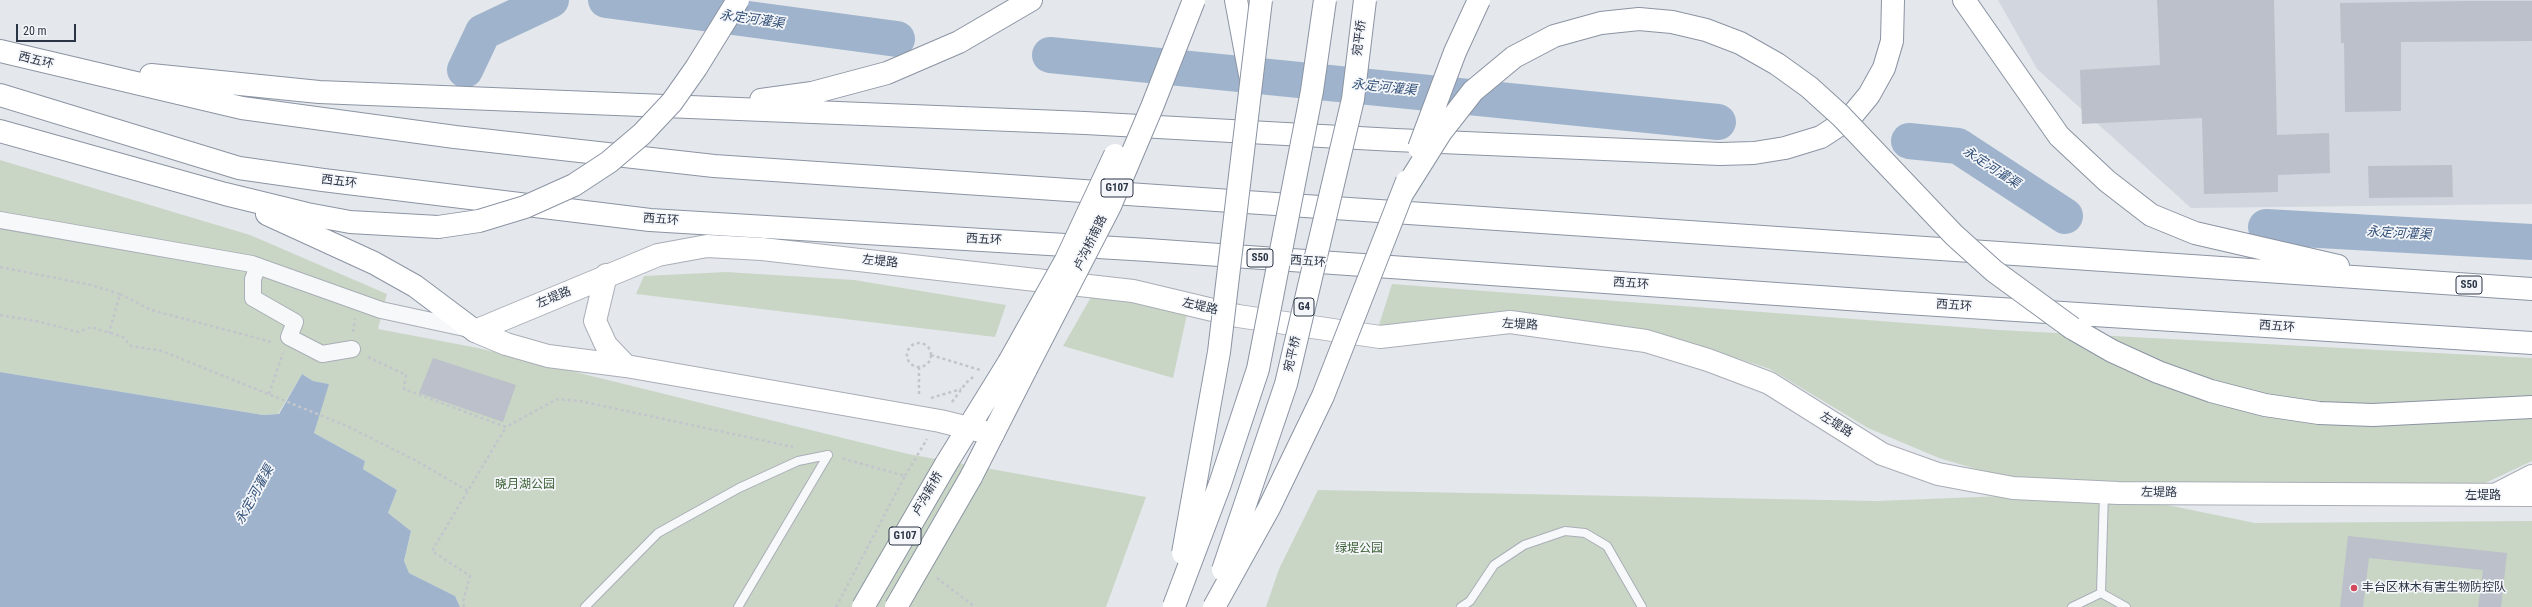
<!DOCTYPE html>
<meta charset="utf-8">
<style>
body{margin:0}
#map{position:relative;width:2532px;height:607px;overflow:hidden;background:#e4e7ec;font-family:"Roboto Condensed",sans-serif}
canvas{display:block}
.scale{position:absolute;left:16px;top:24px;width:60px;height:18px;box-sizing:border-box;border:2px solid #2b3445;border-top:0;padding-left:5px;font-size:12px;line-height:14px;white-space:nowrap;color:#2b3445;-webkit-text-stroke:3px #f4f6f9;paint-order:stroke}
</style>
<div id="map">
<canvas width="2532" height="607"></canvas>
<div class="scale">20 m</div>
</div>
<script>
const ctx = document.querySelector('canvas').getContext('2d');
ctx.lineJoin = 'round';
function fillPath(path, color) {
  ctx.fillStyle = color;
  ctx.fill(path, 'evenodd');
}
function toPath(rows) {
  const path = new Path2D();
  for (const r of rows) {
    if (r.length === 3) {
      path.moveTo(r[0] + r[2], r[1]);
      path.arc(r[0], r[1], r[2], 0, 2 * Math.PI);
      continue;
    }
    path.moveTo(r[0], r[1]);
    for (let i = 2; i < r.length; i += 2) path.lineTo(r[i], r[i + 1]);
  }
  return path;
}
function stroke(path, color, width, dash) {
  ctx.strokeStyle = color;
  ctx.lineWidth = width;
  ctx.lineCap = dash ? 'butt' : 'round';
  ctx.setLineDash(dash || []);
  ctx.stroke(path);
}
function label(font, color, halo, rows, align = 'center') {
  ctx.font = font + ' "Roboto Condensed","Noto Sans SC",sans-serif';
  ctx.lineWidth = 3.5;
  ctx.setLineDash([]);
  ctx.textBaseline = 'middle';
  ctx.strokeStyle = halo;
  ctx.fillStyle = color;
  for (const [text, x, y, turn = 0] of rows) {
    ctx.save();
    ctx.translate(x, y);
    ctx.rotate((+turn || 0) * Math.PI / 180);
    ctx.textAlign = isNaN(turn) ? turn : align;
    if (halo) ctx.strokeText(text, 0, 0);
    ctx.fillText(text, 0, 0);
    ctx.restore();
  }
}
fillPath(toPath([
 [1998,0,2532,0,2532,204,2191,208,2037,69]
]), '#d2d6de');
fillPath(toPath([
 [0,160,250,235,387,294,378,329,478,348,908,454,1146,497,1106,607,460,607,455,596,409,573,404,562,411,531,388,513,397,490,363,469,365,461,314,433,328,384,313,381,302,374,278,414,263,415,0,372],
 [726,272,854,280,1006,305,995,337,636,294,644,276],
 [1392,284,1999,330,2532,358,2532,461,2481,485,2135,487,2000,476,1939,458,1868,428,1770,369,1666,335,1514,313,1378,328],
 [1094,292,1188,310,1173,378,1063,346],
 [1318,490,1877,501,2104,492,2255,523,2532,521,2532,607,1266,607,1279,569]
]), '#c9d6c5');
fillPath(toPath([
 [0,372,263,415,279,414,302,374,313,381,329,384,314,433,365,461,363,469,397,490,388,513,411,531,404,561,409,573,455,596,460,607,0,607]
]), '#9fb4cc');
stroke(toPath([
 [606,0,897,39],
 [1050,55,1718,122],
 [465,70,483,32,551,0],
 [1909,141,1958,146,2065,216],
 [2266,227,2532,242]
]), '#9fb4cc', 36);
fillPath(toPath([
 [2157,0,2274,0,2277,135,2329,133,2330,173,2278,175,2278,192,2204,194,2202,118,2082,124,2080,70,2160,65],
 [2467,1,2532,1,2532,41,2401,42,2401,111,2345,112,2344,43,2341,43,2340,3],
 [2452,165,2453,197,2369,198,2368,166],
 [433,358,516,385,503,422,419,393],
 [2348,536,2507,553,2501,607,2478,607,2483,570,2369,558,2363,607,2340,607]
]), '#bbc0ca');
const lane = toPath([
 [2101,593,2104,493],
 [2101,593,2126,607],
 [585,607,658,533,739,488,798,461,828,455],
 [738,607,828,455],
 [1461,607,1470,601,1494,565,1524,545,1565,531,1585,533,1607,546,1642,607],
 [2072,607,2101,593]
]);
const street = toPath([
 [0,220,252,264,381,310,469,329],
 [258,266,253,279,253,298,295,322,289,337,322,354,352,349]
]);
const secondary = toPath([
 [475,331,658,255,707,246,762,249,1133,291,1238,316,1380,337,1510,322,1646,341,1708,360,1769,383,1882,454,1938,474,2013,488,2118,493,2532,495],
 [475,331,506,344,548,356,626,366,606,345,595,321,606,275],
 [626,366,940,421,993,434],
 [2497,494,2532,476]
]);
const highway = toPath([
 [1236,0,1250,75],
 [1964,0,2059,136,2107,181,2151,215,2195,233,2338,266],
 [0,51,242,108,455,137,714,166,2532,289],
 [151,75,319,92,1085,123,1395,140,1720,154,1754,153,1785,148,1821,137,1850,118,1869,95,1884,68,1892,41,1893,0],
 [0,95,239,168,323,180,650,220,1148,250,1891,302,2532,343],
 [761,100,812,93,887,73,959,42,1031,0],
 [0,131,225,194,307,214,350,222,438,227],
 [267,214,374,263,415,286,475,331],
 [2072,328,2112,351,2158,372,2211,391,2265,405,2319,413,2373,415,2532,407],
 [946,464,1009,362],
 [971,477,1026,369]
]);
stroke(lane, '#a9aeb7', 10);
stroke(street, '#a9aeb7', 18);
stroke(secondary, '#a9aeb7', 24);
stroke(highway, '#8b94a3', 24);
stroke(toPath([
 [0,267,91,285,120,294,109,333],
 [120,294,151,310,272,342],
 [0,315,41,322,78,332,91,327,123,337,131,346,162,351,347,426,415,460,468,491],
 [353,332,355,319],
 [919,355,12],
 [931,355,980,370],
 [368,357,406,375,404,389,506,427,557,399,580,401,793,447],
 [919,367,919,396],
 [269,394,283,353],
 [931,398,961,389],
 [952,402,966,383,973,377],
 [905,476,927,439],
 [937,578,975,607],
 [464,607,463,602,470,576,432,551,506,427],
 [836,607,905,476,841,458]
]), '#c2c5cb', 2.5, [3, 3]);
stroke(lane, '#f7f8fa', 8);
stroke(street, '#f7f8fa', 16);
stroke(secondary, '#fff', 22);
stroke(highway, '#fff', 22);
const highwayBridge = toPath([
 [1419,148,1455,52,1479,0],
 [1402,194,1441,132,1473,91,1514,57,1554,36,1601,23,1639,19,1672,22,1706,30,1740,43,1777,64,1809,87,1841,116,1954,235,1994,271,2072,328],
 [438,227,479,221,525,207,574,185,609,162,642,134,672,102,696,68,738,0],
 [1009,362,1066,260,1115,155],
 [1026,369,1110,206,1152,107,1194,0],
 [1183,553,1219,352,1261,0],
 [1223,570,1286,384,1353,99,1365,0],
 [1174,606,1220,484,1258,369,1312,91,1325,0],
 [863,607,946,464],
 [896,607,971,477],
 [1214,607,1269,508,1323,396,1407,181]
]);
stroke(highwayBridge, '#8b94a3', 24, []);
stroke(highwayBridge, '#fff', 22);
for (const [x, y, r, color] of [
 [2354,588,4,"#d1495b"]
]) {
  const dot = new Path2D();
  dot.arc(x, y, r, 0, 2 * Math.PI);
  ctx.fillStyle = color;
  ctx.fill(dot);
  stroke(dot, '#f4f6f9', 1.5);
}
for (const [x, y, w] of [
 [1117,188,32],
 [1260,258,26],
 [2469,285,26],
 [1304,307,20],
 [905,536,32]
]) {
  const box = new Path2D();
  box.roundRect(x - w / 2, y - 9, w, 18, 3);
  ctx.fillStyle = '#f4f6f9';
  ctx.fill(box);
  stroke(box, '#2b3445', 1);
}
label('bold 11px', '#2b3445', null, [
 ["G107",1117,188],
 ["S50",1260,258],
 ["S50",2469,285],
 ["G4",1304,307],
 ["G107",905,536]
]);
label('12px', '#2b3445', '#f4f6f9', [
 ["宛平桥",1360,38,-83],
 ["西五环",36,61,14],
 ["西五环",339,182,7],
 ["西五环",661,220,4],
 ["西五环",984,240,3],
 ["卢沟桥南路",1091,243,-64],
 ["左堤路",880,262,6],
 ["西五环",1308,262,4],
 ["西五环",1631,284,4],
 ["左堤路",554,298,-23],
 ["西五环",1954,306,4],
 ["左堤路",1200,307,13],
 ["左堤路",1520,325,3],
 ["西五环",2277,327,4],
 ["宛平桥",1293,354,-77],
 ["左堤路",1836,425,32],
 ["左堤路",2159,493,1],
 ["卢沟新桥",928,494,-60],
 ["左堤路",2483,496]
]);
label('12px', '#3f6138', '#f4f6f9', [
 ["晓月湖公园",525,485],
 ["绿堤公园",1359,549]
]);
label('12px', '#2b3445', '#f4f6f9', [
 ["丰台区林木有害生物防控队",2362,588]
], 'left');
label('italic 13px', '#34527a', '#f4f6f9', [
 ["永定河灌渠",752,20,8],
 ["永定河灌渠",1384,88,6],
 ["永定河灌渠",1991,168,33],
 ["永定河灌渠",2399,234,3],
 ["永定河灌渠",255,495,-61]
]);
</script>
